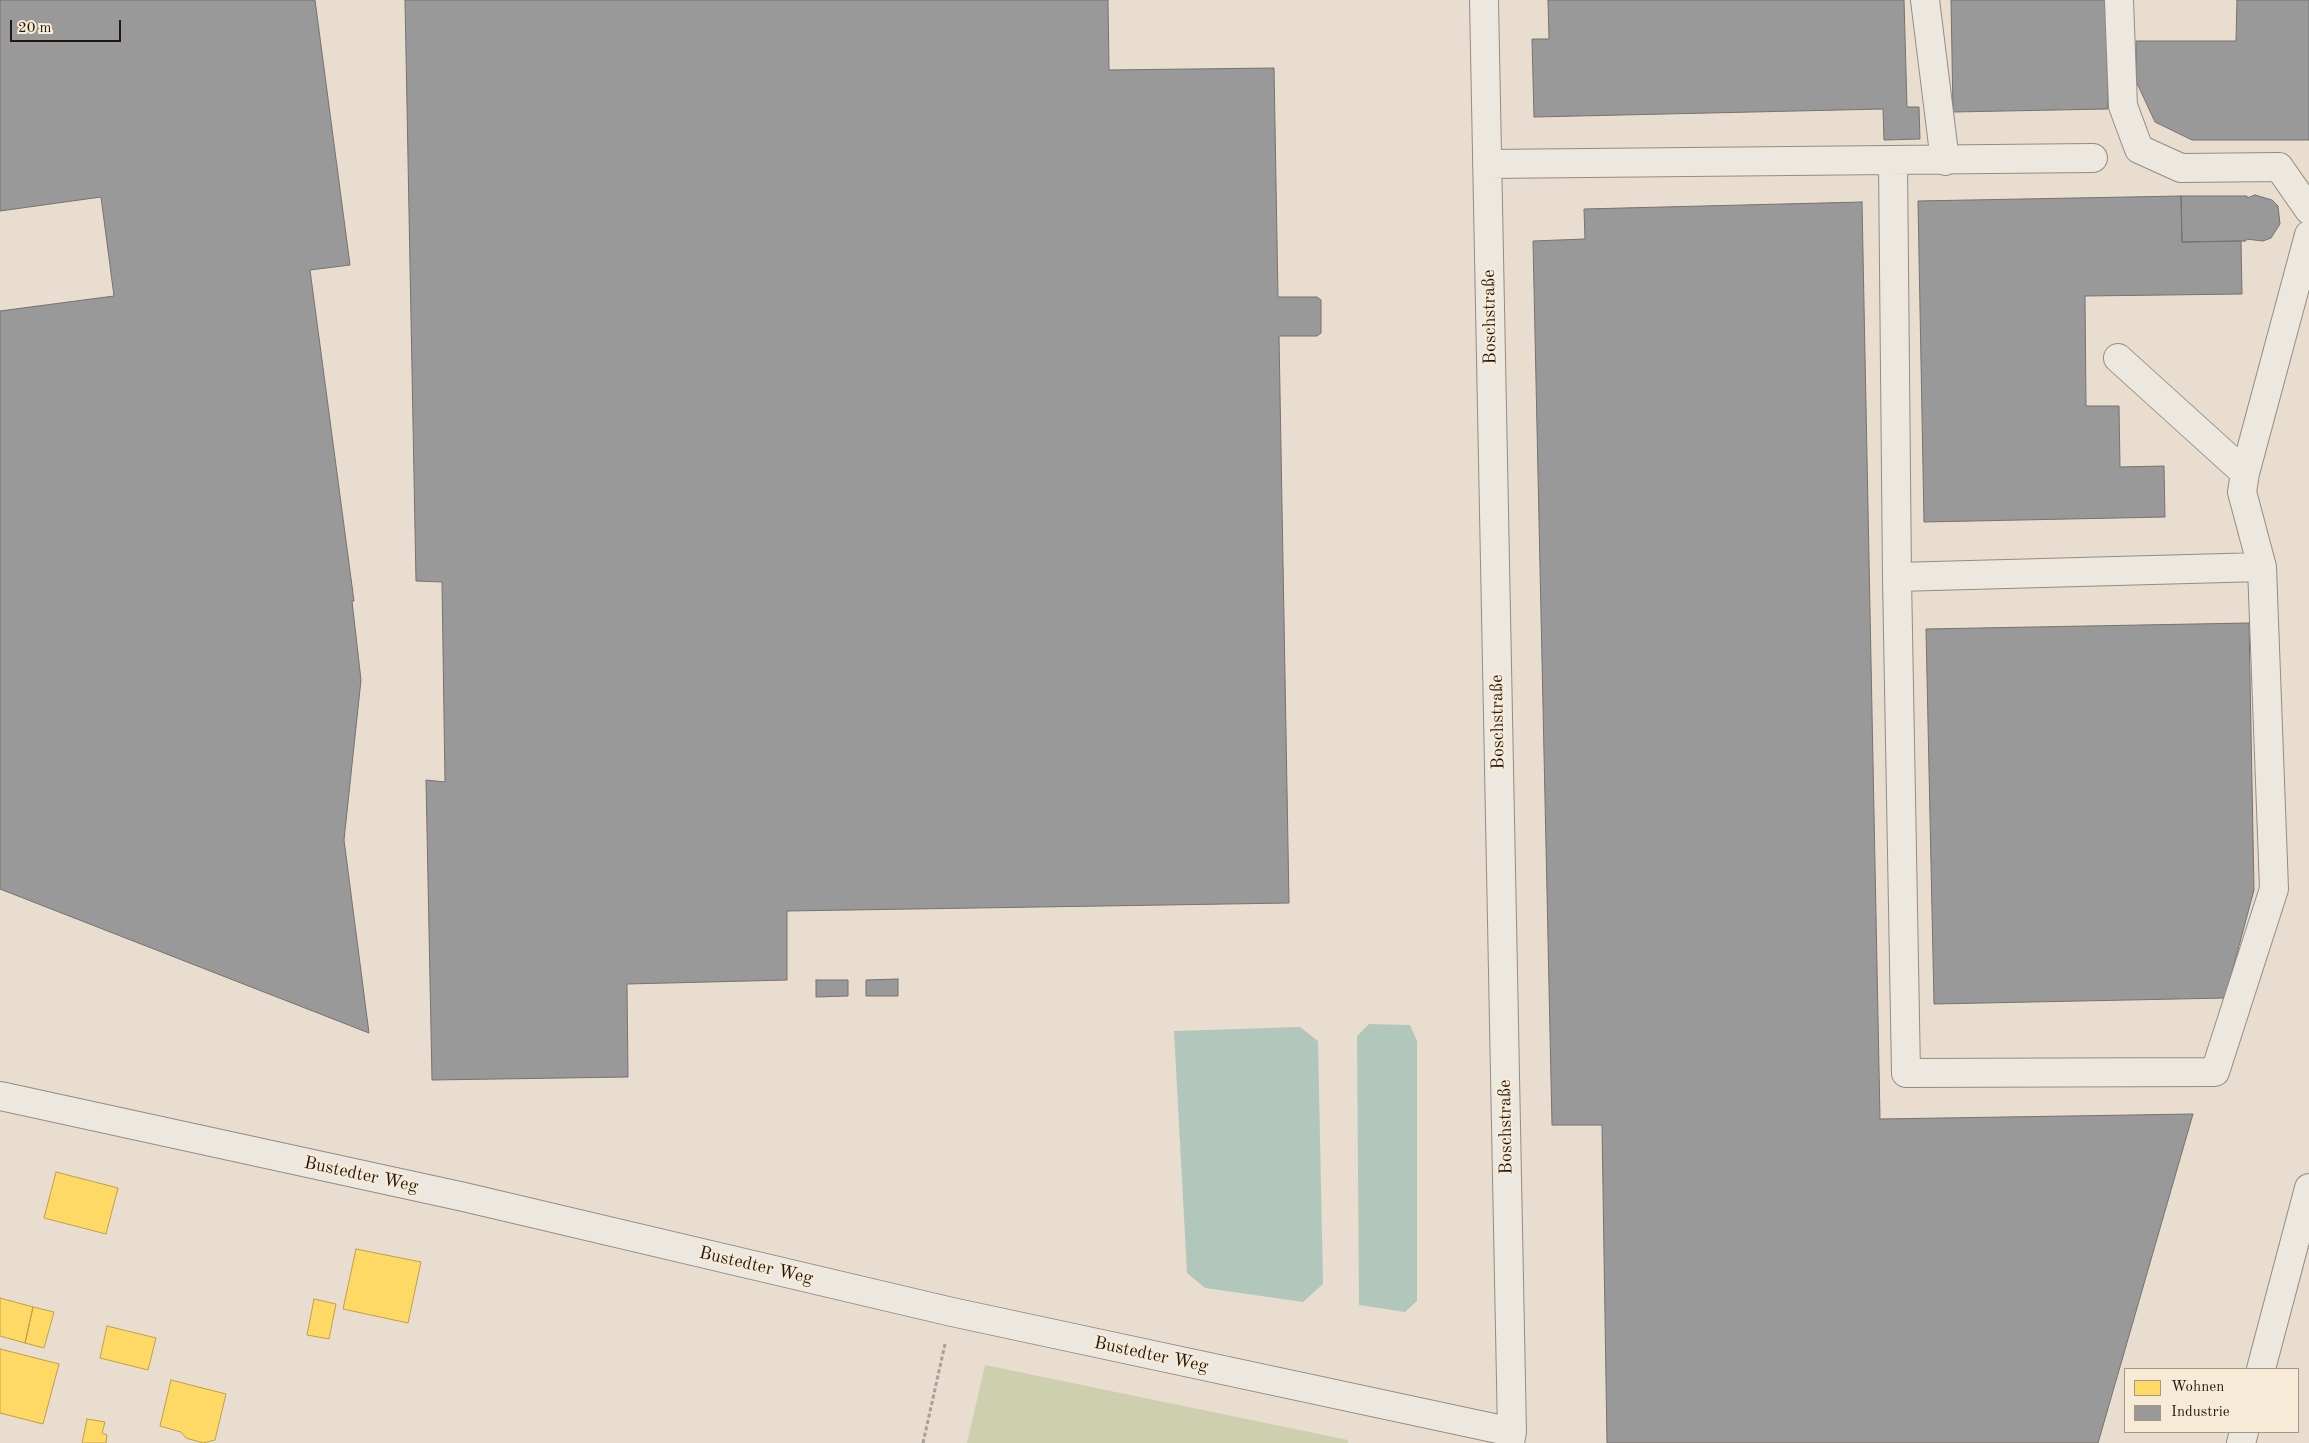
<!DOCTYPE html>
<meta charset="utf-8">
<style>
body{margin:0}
#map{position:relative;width:2309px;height:1443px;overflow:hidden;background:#e8ddce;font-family:"Old Standard TT",serif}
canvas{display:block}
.legend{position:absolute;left:2124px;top:1368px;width:175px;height:65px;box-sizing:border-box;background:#f7ebd8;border:1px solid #a39787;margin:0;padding:6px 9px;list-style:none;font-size:15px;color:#24180e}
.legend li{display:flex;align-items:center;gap:10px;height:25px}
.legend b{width:25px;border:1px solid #a39787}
.scale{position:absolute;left:10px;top:20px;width:111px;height:22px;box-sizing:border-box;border:2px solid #24180e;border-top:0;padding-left:6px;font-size:15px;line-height:18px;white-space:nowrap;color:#24180e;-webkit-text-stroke:4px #f7ebd8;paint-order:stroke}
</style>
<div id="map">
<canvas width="2309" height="1443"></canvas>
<ul class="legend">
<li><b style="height:14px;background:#ffd966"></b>Wohnen</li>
<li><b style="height:14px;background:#999"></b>Industrie</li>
</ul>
<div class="scale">20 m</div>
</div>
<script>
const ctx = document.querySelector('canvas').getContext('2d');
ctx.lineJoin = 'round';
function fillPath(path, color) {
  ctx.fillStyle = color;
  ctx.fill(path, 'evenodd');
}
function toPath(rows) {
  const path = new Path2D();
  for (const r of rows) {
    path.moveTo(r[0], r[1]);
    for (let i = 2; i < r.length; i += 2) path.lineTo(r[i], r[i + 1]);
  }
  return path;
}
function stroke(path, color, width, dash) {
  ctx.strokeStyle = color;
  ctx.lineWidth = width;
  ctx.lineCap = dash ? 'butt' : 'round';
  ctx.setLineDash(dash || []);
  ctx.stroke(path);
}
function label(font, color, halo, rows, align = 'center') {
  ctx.font = font + ' "Old Standard TT",serif';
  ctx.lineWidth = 5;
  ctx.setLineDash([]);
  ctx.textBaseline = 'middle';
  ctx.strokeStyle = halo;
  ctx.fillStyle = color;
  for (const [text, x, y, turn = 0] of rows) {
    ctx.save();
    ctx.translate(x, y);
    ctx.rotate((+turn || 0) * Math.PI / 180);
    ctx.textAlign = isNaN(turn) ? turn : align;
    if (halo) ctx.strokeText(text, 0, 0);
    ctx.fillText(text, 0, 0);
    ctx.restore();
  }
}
fillPath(toPath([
 [985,1365,1348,1440,1348,1443,967,1443]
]), '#cdcfaf');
fillPath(toPath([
 [1369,1024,1410,1025,1417,1041,1417,1301,1405,1312,1359,1305,1357,1036],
 [1300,1027,1318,1041,1323,1284,1303,1302,1205,1288,1187,1273,1174,1031]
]), '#b2c7bb');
const homes = toPath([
 [56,1172,118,1188,106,1234,44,1218,56,1172],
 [356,1249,421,1262,408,1323,343,1309,356,1249],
 [0,1298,33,1307,25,1343,0,1336,0,1298],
 [314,1299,336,1304,329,1339,307,1335,314,1299],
 [33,1307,54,1312,44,1348,25,1343,33,1307],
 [107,1326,156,1338,148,1370,100,1358,107,1326],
 [0,1349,59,1364,43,1424,0,1413,0,1349],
 [171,1380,226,1394,215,1440,203,1443,186,1438,181,1432,160,1426,171,1380],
 [87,1419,105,1422,102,1433,107,1435,106,1443,82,1443,87,1419]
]);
fillPath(homes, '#ffd966');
stroke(homes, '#bd9f4c', 1);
const industry = toPath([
 [0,0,315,0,350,265,310,270,354,601,352,601,361,680,344,840,369,1033,0,889,0,311,114,296,101,197,0,211,0,0],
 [405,0,1108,0,1109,70,1274,68,1278,297,1317,297,1321,300,1321,333,1317,336,1279,336,1289,903,787,911,787,980,627,984,628,1077,432,1080,426,780,445,782,442,582,416,581,405,0],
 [1548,0,1904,0,1907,107,1919,107,1920,139,1884,140,1883,109,1534,117,1532,39,1549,39,1548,0],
 [1951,0,2106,0,2108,109,1953,112,1951,0],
 [2237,0,2309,0,2309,140,2192,140,2155,122,2136,81,2136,41,2236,41,2237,0],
 [2255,195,2272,200,2278,206,2280,224,2271,238,2263,241,2246,239,2246,241,2182,242,2181,196,2247,196,2247,198,2255,195],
 [2181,196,2182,242,2241,241,2242,294,2085,296,2086,406,2119,406,2120,467,2164,466,2165,517,1924,522,1918,201,2181,196],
 [1862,202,1880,1119,2193,1114,2098,1443,1607,1443,1602,1125,1552,1125,1533,241,1585,239,1584,209,1862,202],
 [2249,623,2254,890,2225,998,1934,1004,1926,629,2249,623],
 [898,979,898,996,866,996,866,980,898,979],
 [816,980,848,980,848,996,816,997,816,980]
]);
fillPath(industry, '#999');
stroke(industry, '#76726f', 1);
const minor = toPath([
 [1484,0,1512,1432,1510,1443],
 [1925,0,1945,161],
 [2119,0,2123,106,2139,149,2181,168,2279,167,2309,210],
 [1893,162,1897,577,2262,567,2242,492,2245,473,2118,358],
 [1487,164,2093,158],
 [2245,473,2309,235],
 [1897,577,1906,1073,2215,1072,2274,889,2262,567],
 [0,1096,464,1197,952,1312,1512,1432],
 [2261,1369,2309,1188],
 [2241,1443,2244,1432]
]);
stroke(minor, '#948c82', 30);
stroke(toPath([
 [923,1443,945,1344]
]), '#a6a199', 3, [4, 2.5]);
stroke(minor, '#ece7df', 28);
label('18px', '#24180e', '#f7ebd8', [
 ["Boschstraße",1490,317,-91],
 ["Boschstraße",1498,722,-91],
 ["Boschstraße",1506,1127,-91],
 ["Bustedter Weg",361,1175,12],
 ["Bustedter Weg",756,1266,13],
 ["Bustedter Weg",1151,1355,12]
]);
</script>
